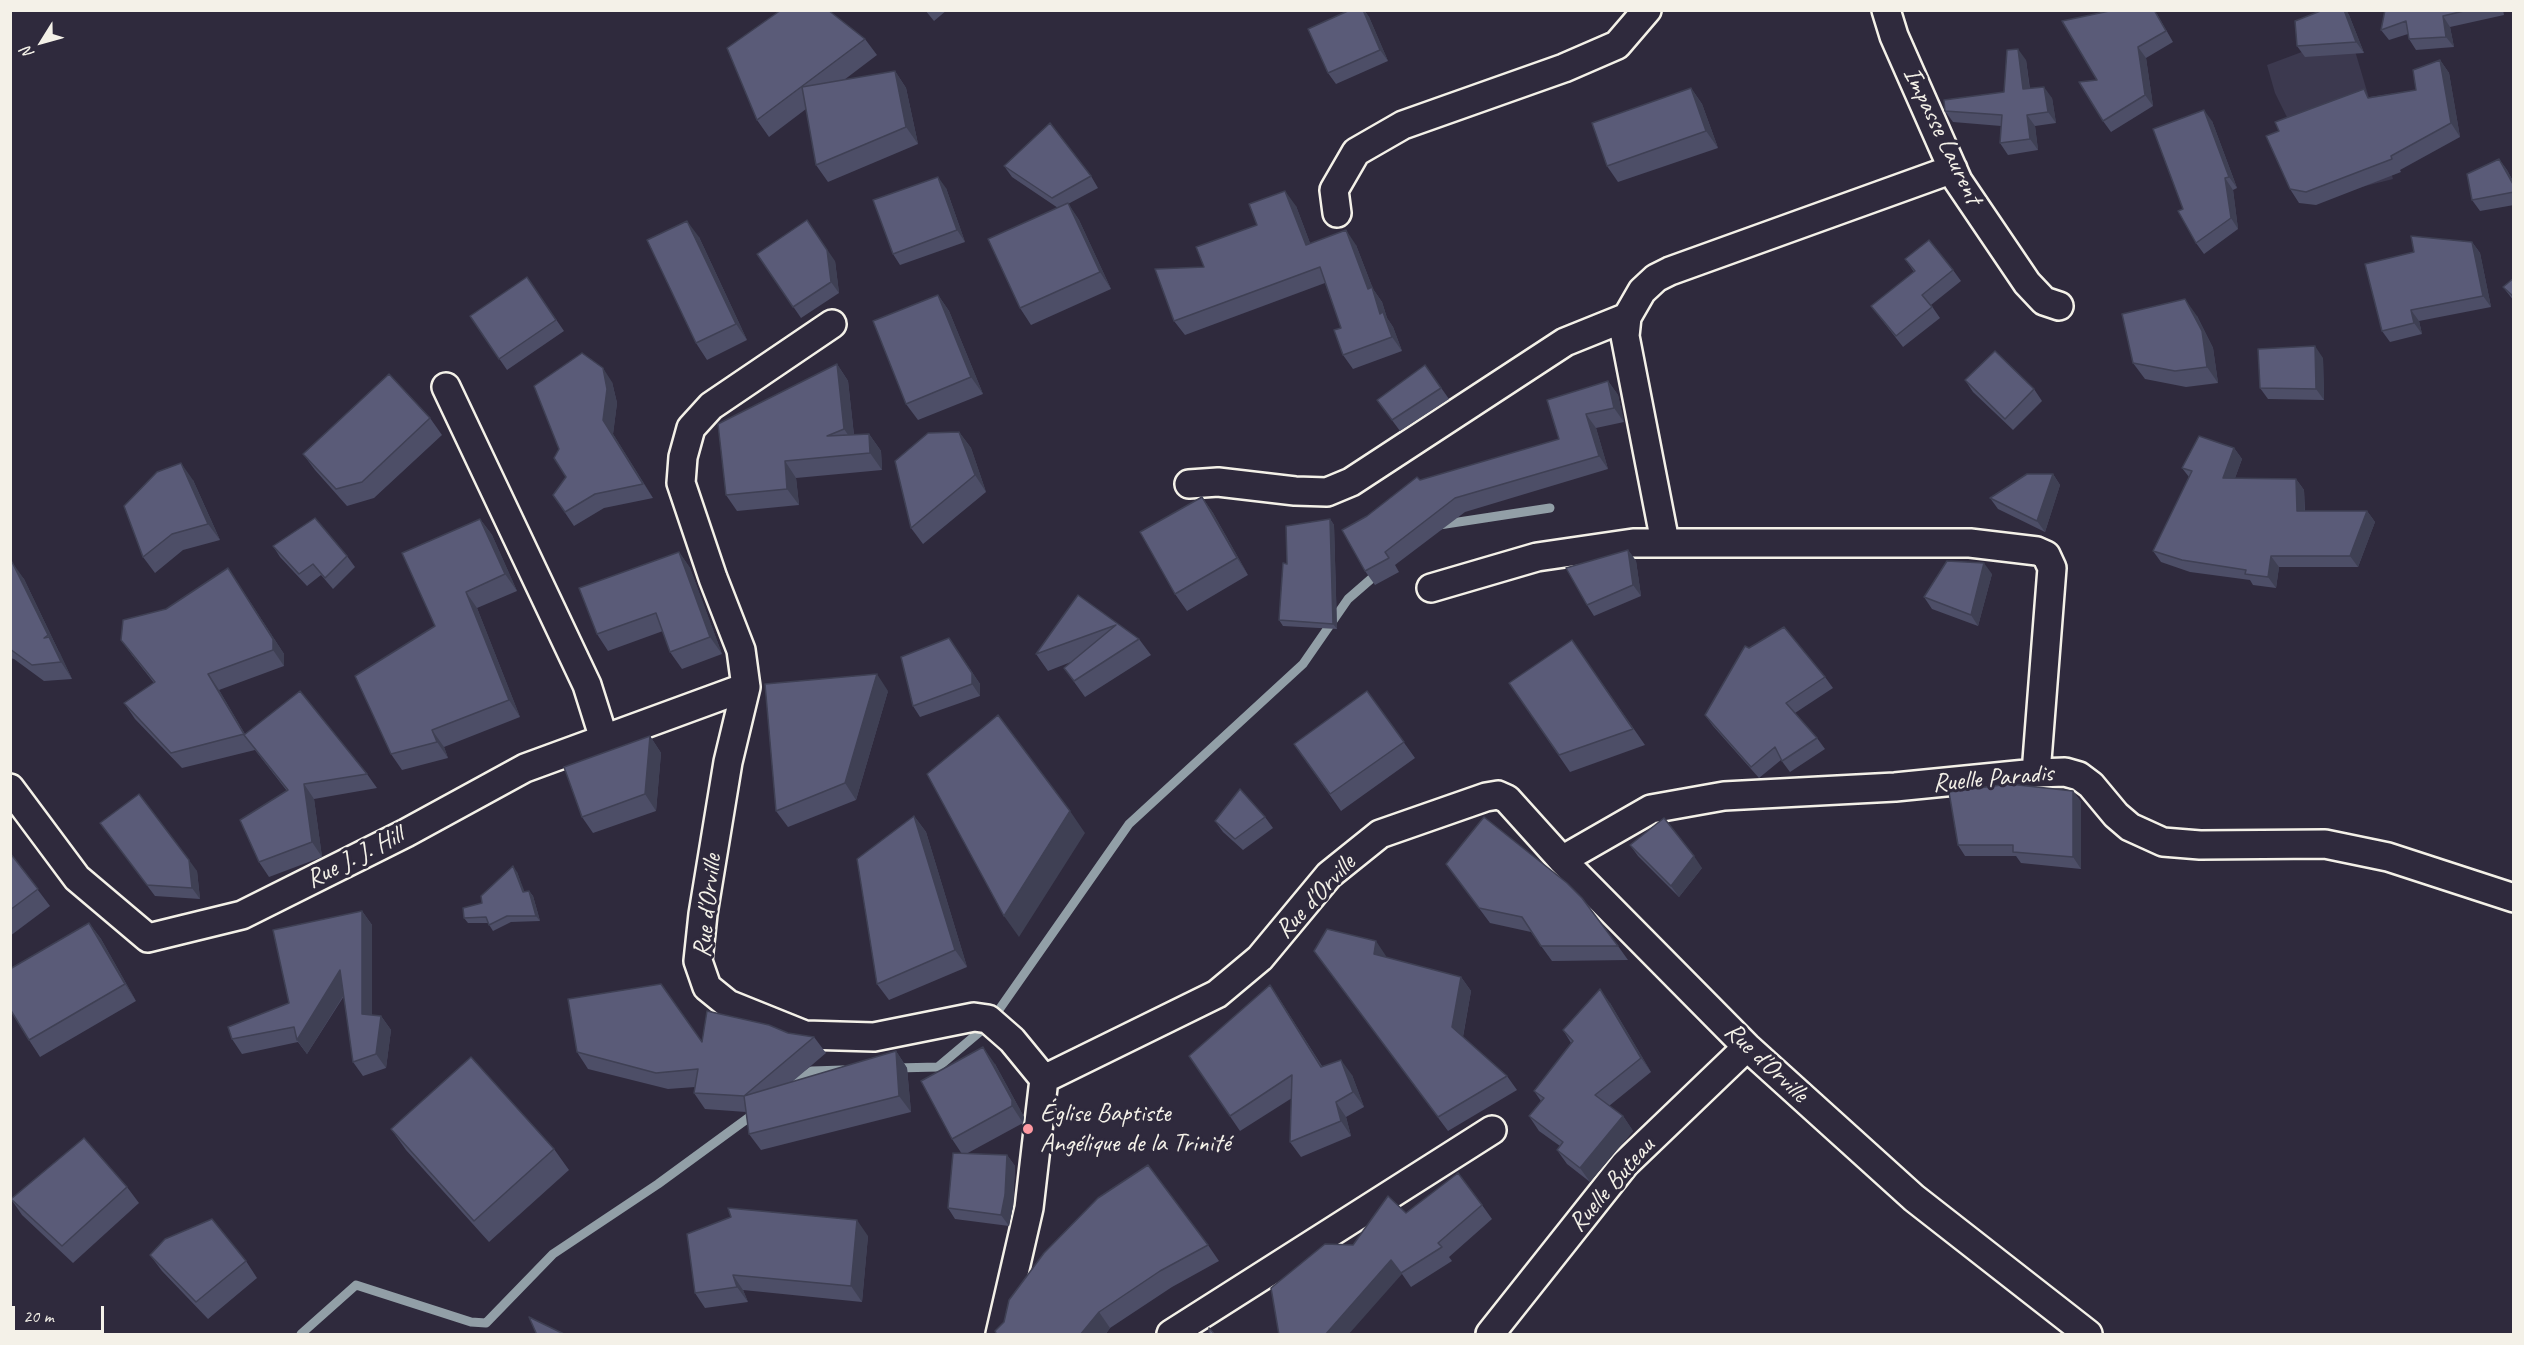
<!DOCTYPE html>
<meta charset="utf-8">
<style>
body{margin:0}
#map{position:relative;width:2524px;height:1345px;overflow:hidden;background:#2f2a3d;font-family:Caveat,sans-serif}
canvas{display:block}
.frame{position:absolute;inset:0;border:12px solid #f4f1e8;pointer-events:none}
.north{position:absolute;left:12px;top:12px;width:60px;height:60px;-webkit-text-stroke:4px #2f2a3d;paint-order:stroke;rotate:233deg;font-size:16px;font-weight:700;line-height:24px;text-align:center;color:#f4f1e8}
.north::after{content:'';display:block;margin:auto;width:21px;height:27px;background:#f4f1e8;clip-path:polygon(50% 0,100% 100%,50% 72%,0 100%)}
.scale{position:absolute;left:12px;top:1306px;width:92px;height:27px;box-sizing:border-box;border:3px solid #f4f1e8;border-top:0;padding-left:8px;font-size:18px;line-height:21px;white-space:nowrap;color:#f4f1e8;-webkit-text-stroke:4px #2f2a3d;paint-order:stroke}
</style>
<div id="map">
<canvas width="2524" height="1345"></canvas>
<div class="frame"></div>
<div class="north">N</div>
<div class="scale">20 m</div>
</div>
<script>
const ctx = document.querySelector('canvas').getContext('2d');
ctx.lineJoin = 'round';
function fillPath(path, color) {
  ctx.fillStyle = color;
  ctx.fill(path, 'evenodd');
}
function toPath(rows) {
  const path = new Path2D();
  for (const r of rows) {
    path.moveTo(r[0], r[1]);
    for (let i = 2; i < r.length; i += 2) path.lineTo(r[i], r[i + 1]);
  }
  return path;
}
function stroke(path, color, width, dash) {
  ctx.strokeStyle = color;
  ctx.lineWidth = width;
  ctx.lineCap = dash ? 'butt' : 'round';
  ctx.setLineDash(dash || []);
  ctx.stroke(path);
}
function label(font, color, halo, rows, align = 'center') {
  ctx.font = font + ' Caveat,sans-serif';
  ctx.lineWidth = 6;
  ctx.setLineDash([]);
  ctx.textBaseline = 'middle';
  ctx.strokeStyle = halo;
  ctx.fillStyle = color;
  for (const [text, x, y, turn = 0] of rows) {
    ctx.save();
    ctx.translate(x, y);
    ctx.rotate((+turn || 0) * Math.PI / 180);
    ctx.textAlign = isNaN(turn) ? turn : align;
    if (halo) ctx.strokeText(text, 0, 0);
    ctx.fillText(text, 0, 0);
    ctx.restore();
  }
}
fillPath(toPath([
 [2350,34,2393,179,2326,196,2275,93,2267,65]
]), '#3c394f');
stroke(toPath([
 [1439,525,1550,508],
 [896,1068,938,1067,989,1024,1129,824,1303,664,1348,599,1379,572],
 [790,1087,812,1071,843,1070],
 [301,1334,356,1285,471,1322,486,1323,553,1254,658,1184,755,1113]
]), '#929fa7', 9);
const minor = toPath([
 [1886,10,1894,36,1958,181,2027,283,2044,301,2059,306],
 [1337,213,1334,190,1356,152,1403,125,1564,68,1617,45,1647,10],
 [832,324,711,406,691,428,683,457,681,483,713,578,741,650,746,687,728,762,703,914,698,961,707,987,728,1004,805,1035,874,1037,974,1017,988,1019,1012,1040,1044,1079,1217,994,1260,958,1329,875,1380,834,1486,797,1498,795,1507,799,1562,860,1747,1047,1914,1198,2088,1334],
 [446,387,587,685,604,739],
 [1189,484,1218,482,1295,491,1327,492,1351,482,1565,342,1627,317],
 [1665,542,1625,336,1627,317,1642,291,1656,278,1670,271,1953,169],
 [1431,588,1537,557,1633,543,1970,543,2037,551,2046,555,2052,568,2036,773],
 [10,788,77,878,148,938,242,915,406,833,525,768,746,687],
 [1562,860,1651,809,1724,796,1895,787,2036,773,2065,772,2079,776,2091,785,2116,815,2130,827,2163,842,2200,845,2325,844,2388,857,2514,898],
 [1000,1334,1029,1208,1044,1079],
 [1171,1334,1492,1130],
 [1490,1334,1625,1164,1747,1047]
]);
stroke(minor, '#f4f1e8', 32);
stroke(minor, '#2f2a3d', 27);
fillPath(toPath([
 [925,10,947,10,934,21],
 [1350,10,1364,10,1369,17,1388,61,1336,84,1328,73],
 [2323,10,2346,10,2349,15,2364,53,2305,57,2297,46],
 [2385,10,2503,10,2504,15,2450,27,2454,47,2416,50,2409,39,2408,34,2389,40,2381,30],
 [2157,14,2173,42,2146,58,2153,106,2111,132,2103,121,2097,80],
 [865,39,877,55,844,80,895,71,906,88,918,144,828,182,816,165,806,109,769,137,757,120],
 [2026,60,2030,89,2052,98,2056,123,2035,126,2038,150,2008,155,2000,143,2001,126,1953,122,1945,111,2004,92],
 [2440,60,2449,73,2460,137,2400,170,2401,172,2316,205,2299,203,2290,189,2279,131,2370,97,2416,90],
 [1691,88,1702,104,1718,148,1618,182,1607,166],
 [2212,121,2237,188,2233,190,2238,229,2204,254,2196,243,2183,209],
 [2499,159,2507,170,2514,183,2514,205,2480,211,2472,200],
 [1004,166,1091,176,1098,188,1068,204,1079,220,1111,289,1031,325,1020,308,1058,208,1012,177],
 [946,188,965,242,900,265,893,254],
 [1296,206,1310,243,1356,245,1373,289,1382,302,1387,318,1393,327,1402,351,1353,369,1343,355,1341,328,1325,283,1185,335,1174,321,1204,267,1257,225],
 [699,237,747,340,707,360,696,343],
 [2472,242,2480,253,2491,307,2419,321,2422,334,2390,342,2382,331],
 [757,254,835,261,839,293,801,318],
 [1905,259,1953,270,1961,281,1931,305,1940,318,1903,347,1871,306,1914,272],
 [527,277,564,331,507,370,470,316],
 [2514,278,2514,301,2503,287],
 [938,295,949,311,983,394,918,420,906,404],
 [2197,316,2213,348,2218,383,2186,387,2145,379,2133,363],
 [2323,358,2324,400,2268,399,2260,388],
 [837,364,848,381,854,435,869,434,881,451,882,470,796,478,799,505,737,511,726,495],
 [1425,365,1449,399,1400,431,1377,400],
 [1965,380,2034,389,2042,401,2013,430,1973,392],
 [1608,381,1618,395,1624,422,1596,428,1608,469,1465,512,1395,565,1399,572,1375,585,1365,571,1367,516,1420,480,1559,439],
 [612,382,617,403,613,434,653,498,604,508,574,526,553,495,566,477],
 [430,418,442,435,374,498,347,506,315,470,303,454],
 [959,432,971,448,986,492,923,544,911,528],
 [2234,448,2242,459,2235,478,2296,479,2304,490,2305,511,2367,511,2375,522,2358,567,2279,567,2276,588,2253,585,2250,580,2190,572,2161,562,2153,551,2189,477,2182,468],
 [2053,474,2060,485,2045,532,1998,509,1990,498],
 [193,480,220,540,183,550,155,573,143,557],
 [1202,497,1213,513,1248,575,1187,611,1175,594],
 [480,519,492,535,517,591,477,608,520,717,444,747,448,758,402,770,391,754,435,626],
 [1330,519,1334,525,1337,629,1283,626,1279,620],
 [273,546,347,556,355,567,333,589,321,575,307,586,280,557],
 [1628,550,1636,561,1641,596,1594,616,1587,605],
 [679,552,690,568,722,654,682,669,670,652,663,631,608,651,597,634],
 [10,563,24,579,72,679,44,681,14,659,10,658],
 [228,568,284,654,284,666,219,690,245,734,367,774,377,788,314,799,322,857,269,877,259,862,287,791,255,750,182,768,135,719,124,703,154,683,132,655,121,640],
 [1992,574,1978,626,1932,609,1924,597],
 [1078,595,1139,639,1151,655,1085,697,1064,668,1071,662,1048,671,1036,654],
 [949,638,980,684,980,696,920,717,913,706],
 [1572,640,1645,745,1570,772,1509,683],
 [1825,677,1833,688,1795,713,1817,738,1825,749,1790,772,1781,760,1759,778,1713,726,1705,715],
 [888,691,856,800,788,827,776,811],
 [1367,691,1415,758,1341,811,1294,744],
 [650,736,661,753,656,811,593,833,582,817],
 [2073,791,2081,802,2081,869,2021,863,2016,856,1965,856,1958,845],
 [914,816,926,832,967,967,889,1000,877,984],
 [1265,817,1273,828,1243,850,1223,832,1215,821],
 [100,823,197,871,200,899,155,896],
 [1630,845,1702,868,1679,897,1638,856],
 [10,853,50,906,10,936],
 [1446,864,1618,946,1628,960,1552,961,1531,932,1490,923],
 [517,872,524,892,529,891,533,896,540,921,511,922,493,931,488,923,468,923,464,918],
 [362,911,372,925,372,1015,381,1016,391,1030,386,1068,363,1076,353,1062,344,996,307,1054,298,1042,242,1054,232,1039,289,1003],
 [89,923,101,939,136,1001,40,1057,29,1040],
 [1314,951,1386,956,1386,957,1461,977,1471,991,1463,1037,1507,1076,1517,1090,1448,1131],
 [1270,985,1280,1000,1322,1066,1352,1075,1364,1107,1346,1117,1351,1136,1301,1157,1290,1142,1292,1098,1240,1131,1189,1056],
 [1610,1003,1651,1072,1609,1106,1623,1116,1633,1131,1590,1182,1567,1164,1557,1150,1560,1146,1539,1131,1529,1116,1541,1101,1534,1091,1571,1043,1563,1030],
 [788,1033,814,1037,826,1053,792,1082,896,1051,907,1068,911,1112,761,1150,749,1134,746,1112,705,1109,694,1093,695,1087,668,1089,588,1069,577,1052,702,1042],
 [995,1064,1024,1117,1023,1123,966,1154,1007,1155,1015,1166,1013,1206,1009,1226,955,1219,948,1208,962,1154,952,1139],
 [391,1129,554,1149,569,1170,489,1242,406,1150],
 [127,1187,139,1203,73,1263,22,1215,11,1199],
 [1482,1205,1492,1219,1449,1257,1452,1261,1411,1287,1402,1274,1353,1245,1406,1213],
 [687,1234,868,1236,862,1302,743,1290,748,1302,705,1308,695,1293],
 [1208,1245,1219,1261,1172,1287,1110,1328,1105,1335,997,1335],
 [150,1255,246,1261,257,1278,208,1319,162,1271]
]), '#4d4e67');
fillPath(toPath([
 [1363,10,1364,10,1369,17,1388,61,1380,50],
 [2344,10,2346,10,2349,15,2364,53,2356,42],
 [2443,16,2450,27,2454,47,2446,37],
 [2138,47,2146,58,2153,106,2145,95],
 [2018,49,2026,60,2031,101,2023,89],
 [2440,60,2449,73,2460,137,2451,123],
 [895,71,906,88,918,144,906,127],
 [2044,87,2052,98,2056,123,2048,112],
 [1691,88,1702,104,1718,148,1706,131],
 [2204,110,2212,121,2237,188,2229,177],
 [2027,115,2035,126,2038,150,2030,139],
 [2499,159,2507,170,2514,183,2514,186],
 [938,177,946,188,965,242,957,230],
 [2225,178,2233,190,2238,229,2231,218],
 [1285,191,1296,206,1316,259,1306,245],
 [1068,203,1079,220,1111,289,1100,272],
 [807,220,835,261,839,293,831,282],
 [687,221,699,237,747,340,736,324],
 [1346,230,1356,245,1373,289,1382,302,1387,318,1393,327,1402,351,1392,337,1368,289],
 [2472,242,2480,253,2491,307,2483,296],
 [938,295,949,311,983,394,971,377],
 [2185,299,2197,316,2213,348,2218,383,2207,367],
 [2411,310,2419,321,2422,334,2414,323],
 [2315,346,2323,358,2324,400,2316,389],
 [837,364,848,381,855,445,844,429],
 [603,368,612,382,617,403,613,434,653,498,603,420],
 [1608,381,1618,395,1624,422,1614,408],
 [1586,414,1596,428,1608,469,1599,456],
 [959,432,971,448,986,492,975,475],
 [869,434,881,451,882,470,870,453],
 [2234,448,2242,459,2231,489,2223,478],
 [785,461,796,478,799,505,787,489],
 [181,463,193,480,220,540,208,524],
 [2053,474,2060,485,2045,532,2037,521],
 [2296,479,2304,490,2305,522,2297,511],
 [1202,497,1213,513,1248,575,1237,558],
 [2367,511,2375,522,2358,567,2350,556],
 [480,519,492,535,517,591,505,574],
 [1330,519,1334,525,1337,629,1333,624],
 [1628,550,1636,561,1641,596,1633,585],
 [679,552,690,568,722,654,710,637],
 [2271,556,2279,567,2276,588,2268,577],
 [12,562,24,579,59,652,48,635],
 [1984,563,1992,574,1978,626,1971,615],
 [228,568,284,654,284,666,273,650],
 [466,592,477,608,520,717,509,700],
 [49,637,60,653,72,679,61,662],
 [949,638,980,684,980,696,972,684],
 [208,674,219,690,250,743,244,734],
 [877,674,888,691,856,800,845,783],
 [432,730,444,747,448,758,437,742],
 [650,736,661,753,656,811,645,794],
 [304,784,314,799,322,857,312,842],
 [2073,791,2081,802,2081,869,2073,857],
 [1070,811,1085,833,1019,937,1004,916],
 [914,816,926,832,967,967,955,950],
 [1694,856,1702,868,1679,897,1671,886],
 [189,860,197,871,200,899,192,888],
 [513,866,517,872,527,898,523,892],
 [529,891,533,896,540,921,536,916],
 [362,911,372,925,372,1029,362,1014],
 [89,923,101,939,136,1001,125,984],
 [1376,941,1386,956,1384,968,1374,954],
 [340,970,350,985,307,1054,297,1040],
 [1461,977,1471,991,1462,1041,1452,1027],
 [1270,985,1280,1000,1331,1082,1321,1067],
 [1600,989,1610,1003,1651,1072,1641,1058],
 [381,1016,391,1030,386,1068,376,1054],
 [983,1047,995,1064,1024,1117,1023,1123,1012,1106],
 [896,1051,907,1068,911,1112,899,1096],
 [1341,1060,1352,1075,1364,1107,1353,1092],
 [1336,1102,1346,1117,1351,1136,1341,1121],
 [1623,1116,1633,1131,1590,1182,1580,1168],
 [1007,1155,1015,1166,1013,1206,1009,1226,1001,1215],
 [857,1220,868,1236,862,1302,851,1286],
 [1391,1260,1402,1274,1348,1335,1325,1335],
 [733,1275,743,1290,748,1302,737,1287],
 [1099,1312,1110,1328,1105,1335,1080,1335]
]), '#3f4054');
const building = toPath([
 [781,10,828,10,865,39,757,120,727,48,781,10],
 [1350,10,1363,10,1380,50,1328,73,1308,29,1350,10],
 [2114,10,2154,10,2166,31,2138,47,2145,95,2103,121,2079,82,2097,80,2062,21,2114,10],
 [2323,10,2344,10,2356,42,2297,46,2295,21,2323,10],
 [2385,10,2468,10,2443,16,2446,37,2409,39,2406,21,2381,30,2385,10],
 [2018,49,2023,89,2044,87,2048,112,2027,115,2030,139,2000,143,2002,115,1945,111,1944,100,2004,92,2007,50,2018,49],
 [2440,60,2451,123,2391,156,2392,159,2306,192,2290,189,2266,136,2279,131,2275,122,2364,89,2368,98,2416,90,2413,70,2440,60],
 [895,71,906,127,816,165,802,87,895,71],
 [1691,88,1706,131,1607,166,1592,123,1691,88],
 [2204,110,2229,177,2225,178,2231,218,2196,243,2178,211,2183,209,2153,129,2204,110],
 [1050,123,1091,176,1052,198,1004,166,1050,123],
 [2499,159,2514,186,2514,192,2472,200,2467,174,2499,159],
 [938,177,957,230,893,254,873,200,938,177],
 [1285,191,1306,245,1346,230,1368,289,1372,287,1380,314,1383,312,1392,337,1343,355,1334,330,1341,328,1320,267,1174,321,1155,269,1204,267,1196,247,1257,225,1249,204,1285,191],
 [1068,203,1100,272,1020,308,988,239,1068,203],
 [807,220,827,250,831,282,793,307,757,254,807,220],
 [687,221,736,324,696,343,647,240,687,221],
 [2411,236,2472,242,2483,296,2411,310,2414,323,2382,331,2365,264,2414,252,2411,236],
 [1929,240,1953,270,1922,295,1932,307,1896,336,1871,306,1915,271,1905,259,1929,240],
 [527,277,556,320,499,359,470,316,527,277],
 [2514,278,2514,297,2503,287,2514,278],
 [938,295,971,377,906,404,873,321,938,295],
 [2185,299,2202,331,2207,367,2175,371,2133,363,2122,314,2185,299],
 [2315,346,2316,389,2260,388,2258,349,2315,346],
 [1995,351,2034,389,2005,419,1965,380,1995,351],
 [582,353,603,368,607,389,603,420,643,484,595,494,565,512,553,495,566,477,554,458,559,449,534,386,582,353],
 [837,364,844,429,827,436,869,434,870,453,785,461,787,489,726,495,718,424,837,364],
 [1425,365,1441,388,1392,420,1377,400,1425,365],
 [389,374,430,418,362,482,336,489,303,454,389,374],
 [1608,381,1614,408,1586,414,1599,456,1455,498,1385,552,1389,558,1365,571,1342,530,1367,516,1417,477,1420,480,1559,439,1547,400,1608,381],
 [959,432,975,475,911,528,895,461,928,433,959,432],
 [2199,436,2234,448,2223,478,2296,479,2297,511,2367,511,2350,556,2271,556,2268,577,2245,574,2246,570,2182,560,2153,551,2192,471,2182,468,2199,436],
 [181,463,208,524,172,534,143,557,124,506,157,472,181,463],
 [2027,474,2053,474,2037,521,1990,498,2027,474],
 [1202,497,1237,558,1175,594,1140,532,1202,497],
 [315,518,347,556,325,578,313,564,299,574,273,546,315,518],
 [480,519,505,574,466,592,509,700,432,730,437,742,391,754,355,676,435,626,402,553,480,519],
 [1330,519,1333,624,1279,620,1283,563,1287,564,1286,526,1330,519],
 [1628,550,1633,585,1587,605,1566,568,1628,550],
 [679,552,710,637,670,652,656,613,597,634,579,588,679,552],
 [1947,561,1984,563,1971,615,1924,597,1947,561],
 [12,562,48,635,44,638,49,637,61,662,32,665,10,649,10,563,12,562],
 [228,568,273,639,273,650,208,674,244,734,171,753,124,703,155,682,121,640,123,620,166,609,228,568],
 [1078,595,1139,639,1074,681,1064,668,1116,625,1036,654,1078,595],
 [1784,627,1825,677,1786,703,1817,738,1782,761,1775,747,1751,767,1705,715,1745,646,1749,648,1784,627],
 [949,638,972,673,972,684,913,706,901,657,949,638],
 [1572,640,1633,729,1559,755,1509,683,1572,640],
 [877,674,845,783,776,811,765,684,877,674],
 [300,691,367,774,304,784,312,842,259,862,240,820,288,790,244,735,300,691],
 [1367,691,1404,742,1330,794,1294,744,1367,691],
 [998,715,1070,811,1004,916,927,774,998,715],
 [650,736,645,794,582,817,564,767,650,736],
 [2009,784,2073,791,2073,857,2013,852,2013,845,1958,845,1949,792,2009,784],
 [1240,789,1265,817,1235,839,1215,821,1240,789],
 [139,794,189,860,192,888,147,885,100,823,139,794],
 [914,816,955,950,877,984,857,859,914,816],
 [1484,817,1567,883,1582,898,1618,946,1541,946,1522,917,1479,908,1446,864,1484,817],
 [1664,818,1694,856,1671,886,1630,845,1664,818],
 [10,853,38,889,10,910,10,853],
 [513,866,523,892,529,891,536,916,507,916,489,925,486,917,464,918,463,908,482,903,481,896,513,866],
 [362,911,362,1014,381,1016,376,1054,353,1062,340,970,297,1040,294,1027,232,1039,228,1027,289,1003,273,930,362,911],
 [89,923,125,984,29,1040,10,1009,10,969,89,923],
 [1327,929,1376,941,1374,954,1461,977,1452,1027,1507,1076,1438,1117,1314,951,1327,929],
 [661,984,702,1042,707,1011,769,1025,788,1033,814,1037,744,1096,694,1093,698,1069,656,1073,577,1052,568,999,661,984],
 [1270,985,1321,1067,1341,1060,1353,1092,1336,1102,1341,1121,1290,1142,1292,1075,1230,1116,1189,1056,1270,985],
 [1600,989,1641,1058,1595,1095,1623,1116,1580,1168,1557,1150,1563,1142,1529,1116,1544,1098,1534,1091,1573,1041,1563,1030,1600,989],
 [983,1047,1012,1100,1012,1106,952,1139,921,1081,983,1047],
 [896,1051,899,1096,749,1134,744,1096,896,1051],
 [471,1057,554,1149,474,1221,391,1129,471,1057],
 [84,1138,127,1187,62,1246,11,1199,84,1138],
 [953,1153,1007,1155,1005,1195,1001,1215,948,1208,953,1153],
 [1148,1165,1208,1245,1160,1271,1099,1312,1080,1335,997,1335,995,1331,1004,1322,1009,1300,1044,1253,1098,1198,1148,1165],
 [1458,1173,1482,1205,1438,1243,1442,1247,1401,1273,1391,1260,1325,1335,1279,1335,1271,1288,1325,1244,1353,1245,1388,1196,1406,1213,1458,1173],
 [728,1208,857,1220,851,1286,733,1275,737,1287,695,1293,687,1234,731,1217,728,1208],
 [212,1219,246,1261,196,1302,150,1255,165,1239,212,1219],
 [529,1317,566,1335,537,1335,529,1317],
 [1209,1328,1215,1335,1210,1335,1209,1328]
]);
fillPath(building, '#5a5b78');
stroke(building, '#3f4054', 1.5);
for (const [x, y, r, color] of [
 [1028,1129,6,"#ff9aa2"]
]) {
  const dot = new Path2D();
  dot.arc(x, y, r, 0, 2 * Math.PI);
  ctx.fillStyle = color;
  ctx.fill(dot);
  stroke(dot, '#2f2a3d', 2);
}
label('26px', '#f4f1e8', '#2f2a3d', [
 ["Impasse Laurent",1942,136,64],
 ["Ruelle Paradis",1993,779,-5],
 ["Rue J. J. Hill",355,858,-27],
 ["Rue d'Orville",1316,897,-47],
 ["Rue d'Orville",708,906,-84],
 ["Rue d'Orville",1766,1063,43],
 ["Ruelle Buteau",1612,1185,-49]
]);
label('26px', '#f4f1e8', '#2f2a3d', [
 ["Église Baptiste",1040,1114],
 ["Angélique de la Trinité",1040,1144]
], 'left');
</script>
